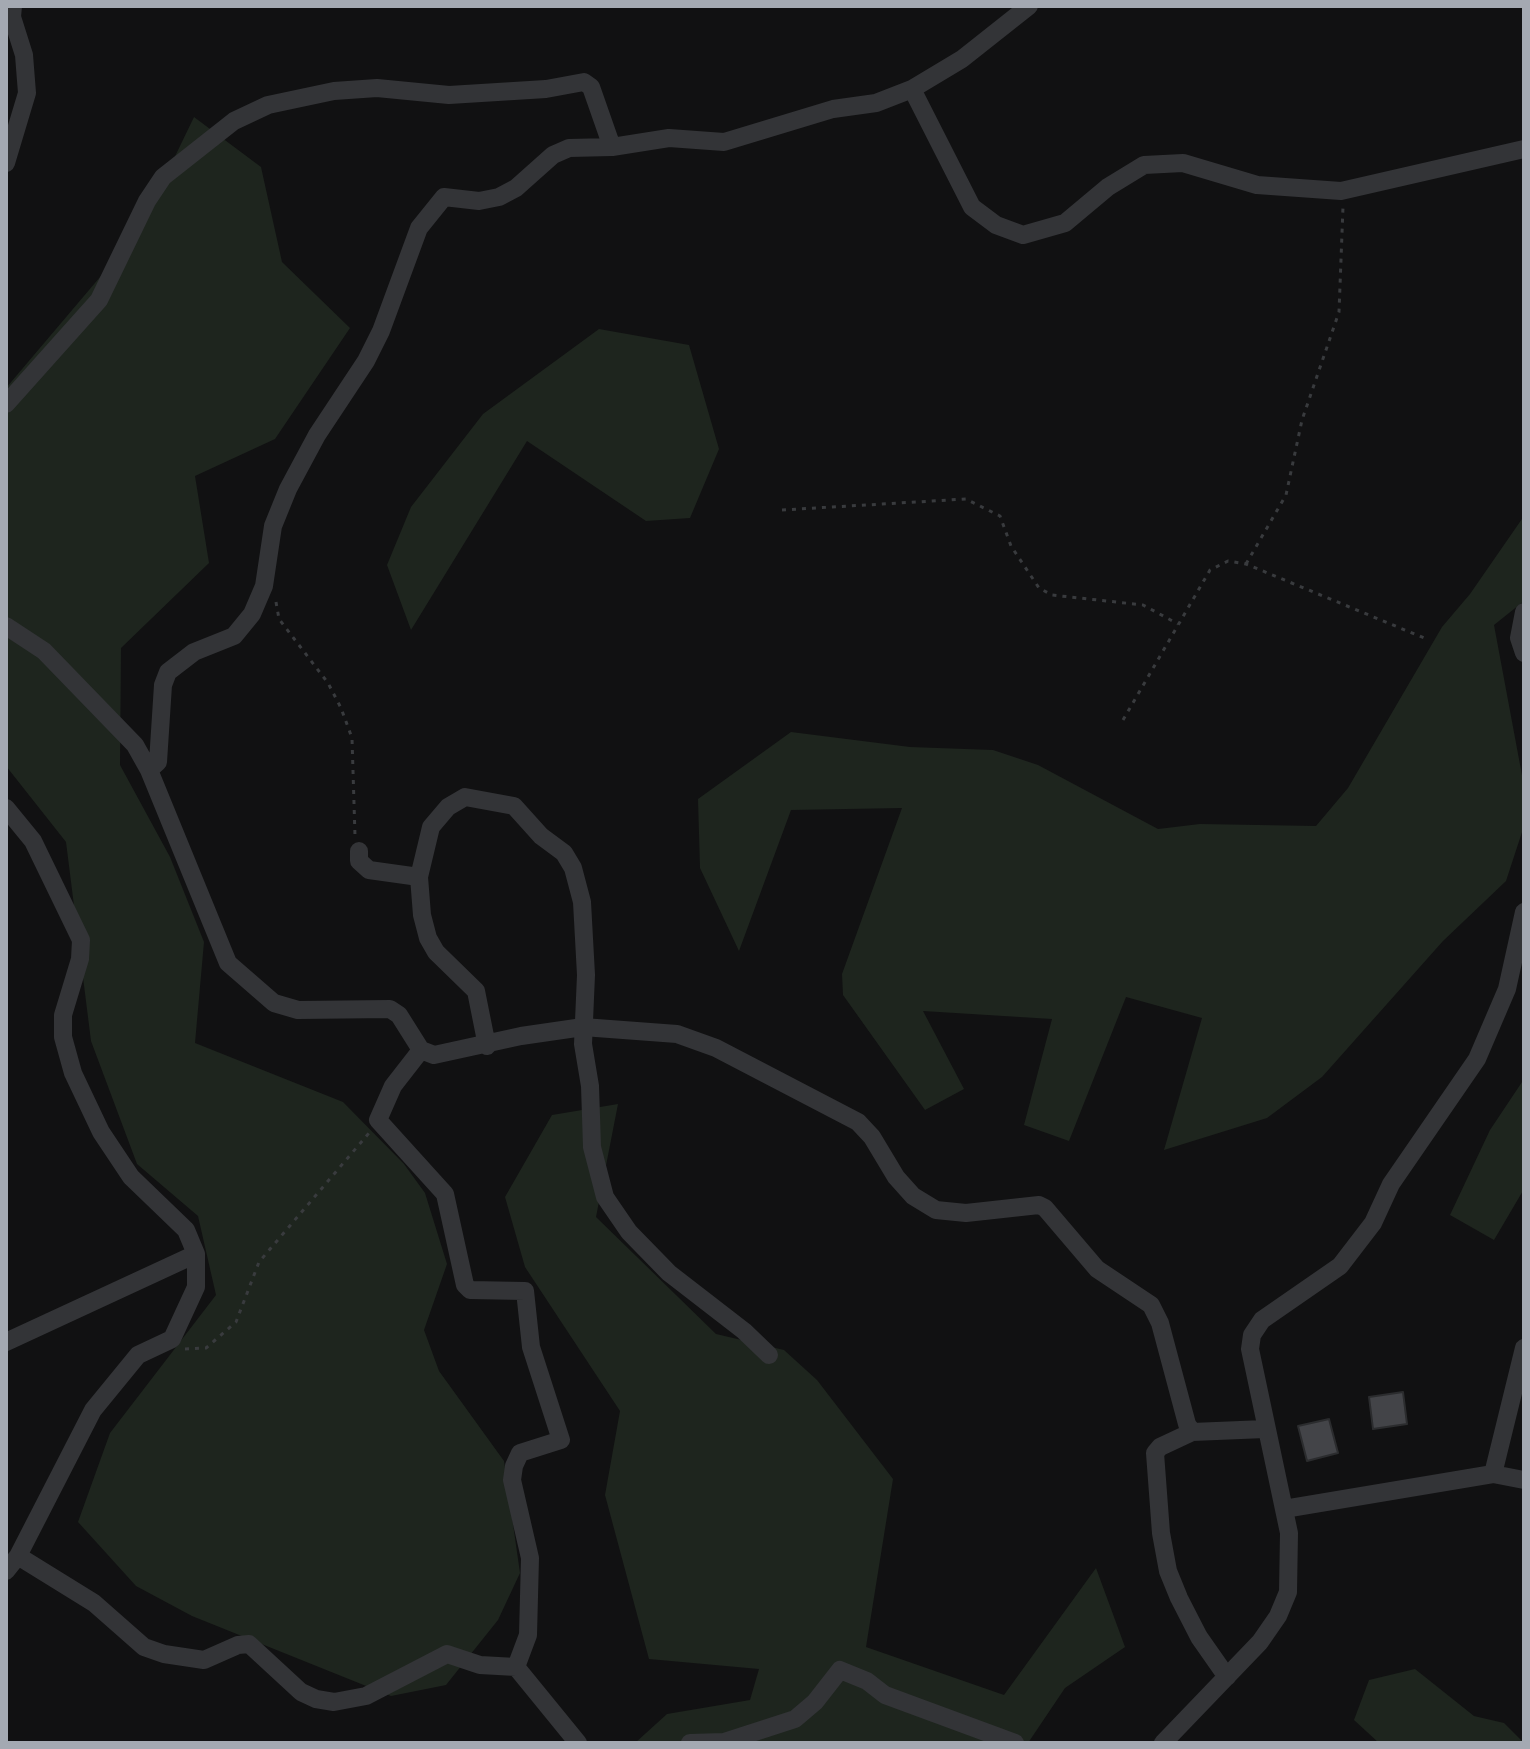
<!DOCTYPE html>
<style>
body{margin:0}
#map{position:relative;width:1530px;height:1749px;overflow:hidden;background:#111112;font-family:Roboto,sans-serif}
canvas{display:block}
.frame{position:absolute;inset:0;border:8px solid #a4a9b2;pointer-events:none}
</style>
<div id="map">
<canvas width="1530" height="1749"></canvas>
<div class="frame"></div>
</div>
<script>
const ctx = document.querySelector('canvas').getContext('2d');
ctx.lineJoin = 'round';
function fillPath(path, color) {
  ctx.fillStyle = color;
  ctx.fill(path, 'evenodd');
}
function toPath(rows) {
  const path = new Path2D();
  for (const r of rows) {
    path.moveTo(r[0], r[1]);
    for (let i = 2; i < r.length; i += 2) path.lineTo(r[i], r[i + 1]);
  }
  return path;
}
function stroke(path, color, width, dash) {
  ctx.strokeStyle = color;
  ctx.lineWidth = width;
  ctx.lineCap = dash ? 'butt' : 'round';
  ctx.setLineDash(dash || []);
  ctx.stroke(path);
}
fillPath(toPath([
 [194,117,261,167,282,262,350,328,275,439,195,476,209,563,121,648,120,765,170,857,204,942,195,1043,343,1102,404,1164,425,1193,447,1264,424,1330,439,1371,504,1461,520,1573,498,1620,446,1685,391,1696,192,1616,136,1586,78,1522,110,1433,216,1295,198,1216,137,1164,91,1041,66,842,6,766,6,388,139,231],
 [599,329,689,345,719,449,690,518,646,521,527,441,411,630,387,565,411,507,483,414],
 [1524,516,1524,601,1494,625,1524,786,1524,826,1506,881,1443,941,1322,1077,1267,1118,1164,1150,1202,1018,1126,997,1069,1141,1024,1125,1052,1019,923,1011,964,1089,925,1110,843,995,842,974,902,808,791,810,739,951,700,868,698,799,791,732,910,747,993,750,1038,765,1158,829,1200,824,1316,826,1348,788,1442,627,1470,594],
 [1524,1079,1524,1189,1494,1240,1450,1215,1490,1130],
 [618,1104,596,1217,716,1334,784,1350,817,1380,893,1479,866,1647,1004,1695,1096,1568,1125,1647,1065,1688,1028,1743,635,1743,667,1714,750,1700,759,1669,649,1659,605,1495,620,1411,525,1267,505,1197,552,1115],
 [1415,1669,1474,1716,1504,1723,1524,1743,1379,1743,1354,1720,1369,1680]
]), '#1e251e');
const building = toPath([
 [1403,1392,1407,1424,1373,1429,1369,1397,1403,1392],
 [1329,1419,1338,1453,1307,1461,1298,1426,1329,1419]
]);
fillPath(building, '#434448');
stroke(building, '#2b2c2e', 2);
stroke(toPath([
 [782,510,966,499,1000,516,1011,546,1039,588,1052,595,1143,605,1178,624],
 [1246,564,1286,495,1302,420,1339,312,1343,207],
 [276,602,279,619,328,683,341,708,352,738,355,836],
 [1123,720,1210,570,1228,561,1246,564,1429,640],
 [185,1349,206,1348,236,1322,259,1262,369,1133]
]), '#393b3e', 3, [4, 6]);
stroke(toPath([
 [912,89,972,207,996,225,1023,235,1065,223,1108,187,1144,165,1183,163,1257,185,1341,191,1524,149],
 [6,163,27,93,24,55,12,17,13,6],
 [6,404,99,300,147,201,163,177,234,121,268,105,334,91,377,88,449,95,546,89,584,82,591,87,612,147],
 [1524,612,1519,638,1524,653],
 [6,626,44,651,135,745,149,770,228,963,274,1003,298,1010,390,1009,399,1015,421,1050,434,1055,521,1036,583,1027,677,1034,716,1048,858,1122,872,1137,896,1177,913,1196,936,1210,966,1213,1039,1205,1045,1208,1097,1269,1151,1305,1160,1323,1187,1424,1192,1432,1265,1429],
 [149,770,158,762,163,685,168,672,194,652,234,636,252,614,264,586,273,526,288,489,317,435,366,361,381,331,419,228,444,197,479,201,499,197,516,188,553,155,569,148,612,147,669,138,724,142,833,109,876,103,912,89,962,59,1029,6],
 [6,808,33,841,81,940,80,959,63,1015,63,1037,73,1073,101,1132,131,1177,186,1230,196,1254,196,1287,172,1339,138,1355,93,1410,18,1556,6,1571],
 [359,851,359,861,369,870,419,877,422,915,428,938,436,952,476,991,487,1046],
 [419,877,431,827,448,807,465,797,514,806,541,836,564,853,573,868,582,902,586,975,583,1044,590,1086,592,1147,605,1197,629,1232,669,1273,744,1331,769,1355],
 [421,1050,393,1086,378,1120,445,1194,465,1285,470,1290,525,1291,531,1347,561,1440,520,1453,514,1466,512,1480,530,1558,528,1635,516,1667],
 [6,1342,196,1254],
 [1192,1432,1160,1447,1155,1453,1161,1533,1168,1571,1179,1598,1199,1637,1227,1677],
 [1493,1474,1524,1348],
 [1284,1509,1493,1474,1524,1480],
 [18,1556,94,1603,144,1647,164,1654,204,1660,238,1645,249,1644,301,1692,316,1699,334,1702,366,1696,447,1654,480,1665,516,1667,578,1743],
 [690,1743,724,1742,795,1719,815,1702,840,1670,867,1681,885,1695,1015,1743],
 [1163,1743,1260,1642,1278,1616,1288,1592,1289,1533,1250,1349,1252,1335,1262,1320,1340,1266,1373,1223,1391,1184,1477,1059,1507,989,1524,912]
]), '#333437', 18);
</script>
